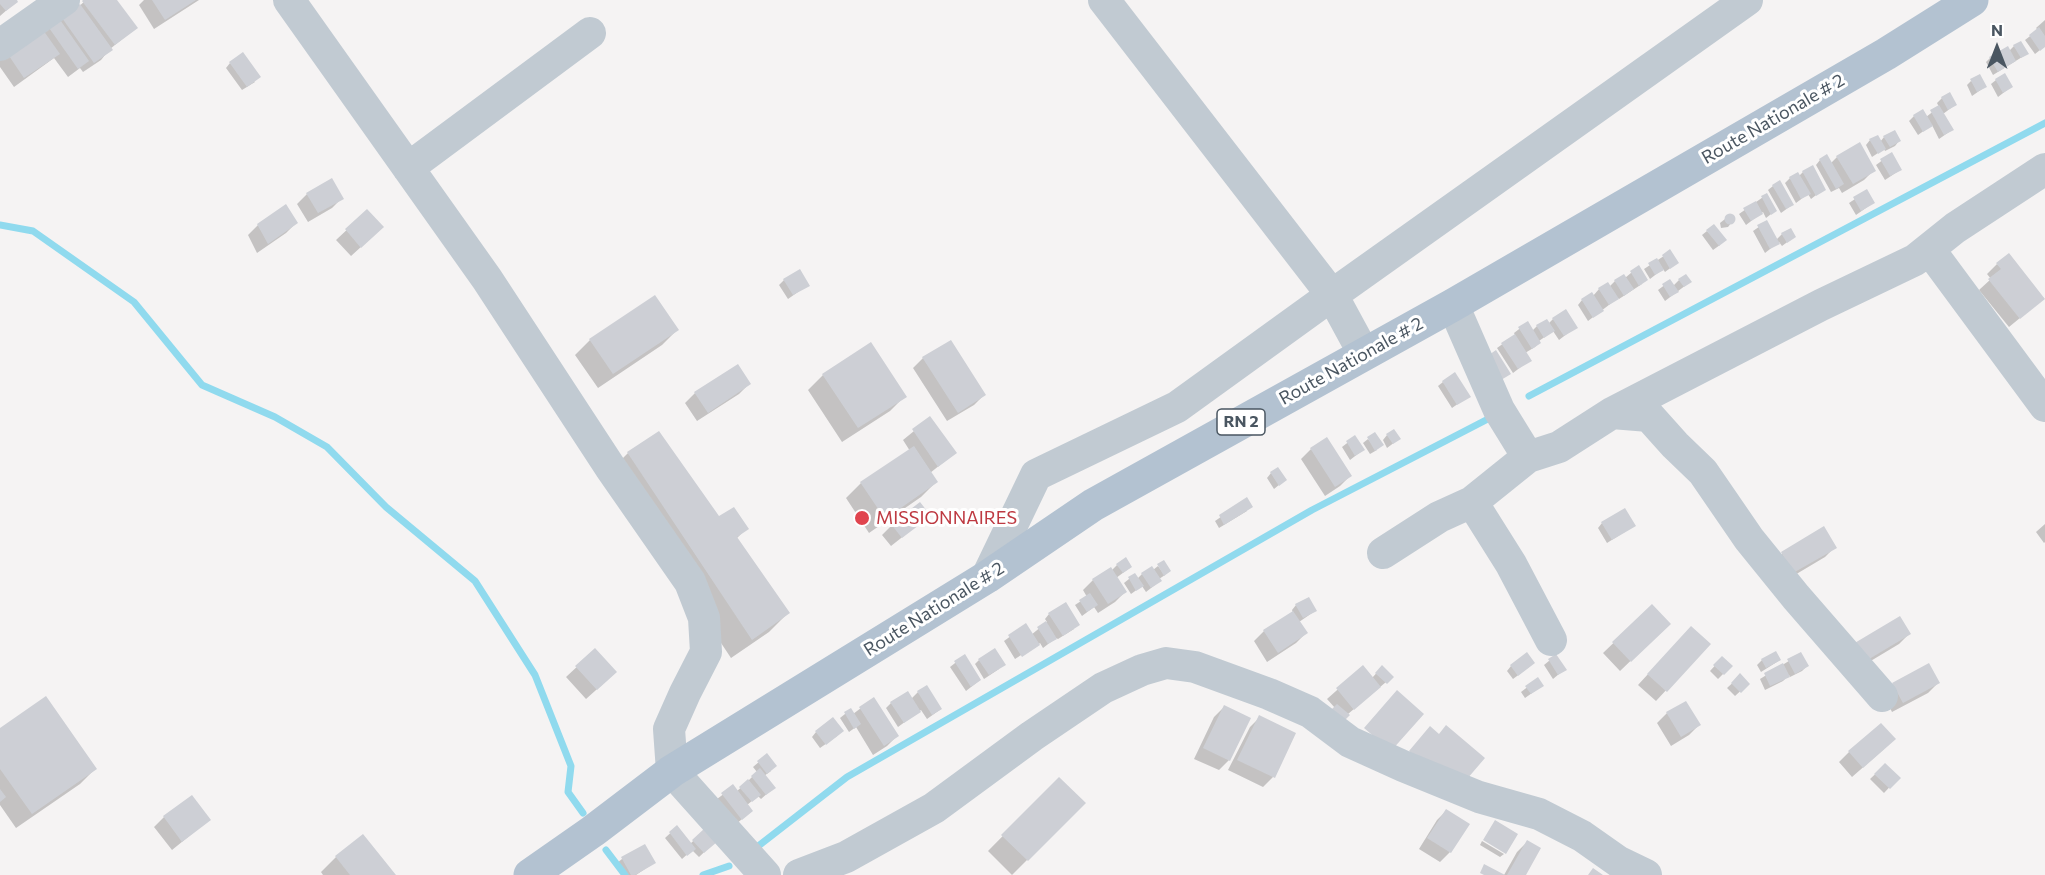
<!DOCTYPE html>
<style>
body{margin:0}
#map{position:relative;width:2045px;height:875px;overflow:hidden;background:#f5f3f3;font-family:Commissioner,sans-serif}
canvas{display:block}
.north{position:absolute;left:1967px;top:18px;width:60px;height:60px;-webkit-text-stroke:4px #fff;paint-order:stroke;rotate:0deg;font-size:16px;font-weight:700;line-height:24px;text-align:center;color:#4a5661}
.north::after{content:'';display:block;margin:auto;width:21px;height:27px;background:#4a5661;clip-path:polygon(50% 0,100% 100%,50% 72%,0 100%)}
</style>
<div id="map">
<canvas width="2045" height="875"></canvas>
<div class="north">N</div>
</div>
<script>
const ctx = document.querySelector('canvas').getContext('2d');
ctx.lineJoin = 'round';
function fillPath(path, color) {
  ctx.fillStyle = color;
  ctx.fill(path, 'evenodd');
}
function toPath(rows) {
  const path = new Path2D();
  for (const r of rows) {
    if (r.length === 3) {
      path.moveTo(r[0] + r[2], r[1]);
      path.arc(r[0], r[1], r[2], 0, 2 * Math.PI);
      continue;
    }
    path.moveTo(r[0], r[1]);
    for (let i = 2; i < r.length; i += 2) path.lineTo(r[i], r[i + 1]);
  }
  return path;
}
function stroke(path, color, width, dash) {
  ctx.strokeStyle = color;
  ctx.lineWidth = width;
  ctx.lineCap = dash ? 'butt' : 'round';
  ctx.setLineDash(dash || []);
  ctx.stroke(path);
}
function label(font, color, halo, rows, align = 'center') {
  ctx.font = font + ' Commissioner,sans-serif';
  ctx.lineWidth = 6;
  ctx.setLineDash([]);
  ctx.textBaseline = 'middle';
  ctx.strokeStyle = halo;
  ctx.fillStyle = color;
  for (const [text, x, y, turn = 0] of rows) {
    ctx.save();
    ctx.translate(x, y);
    ctx.rotate((+turn || 0) * Math.PI / 180);
    ctx.textAlign = isNaN(turn) ? turn : align;
    if (halo) ctx.strokeText(text, 0, 0);
    ctx.fillText(text, 0, 0);
    ctx.restore();
  }
}
fillPath(toPath([
 [0,0,15,0,16,2,0,16],
 [86,0,115,0,136,28,110,49,101,60,83,72,80,68,68,77,54,58,14,87,0,67,0,52,75,10],
 [144,0,199,0,154,29,139,5],
 [2045,20,2045,46,2035,54,2025,40,2038,30,2036,28],
 [2014,46,2027,54,1993,75,1986,62,1990,58,2009,51],
 [230,63,255,82,242,90,226,68],
 [1996,80,2011,87,1998,97,1991,84],
 [1971,81,1985,87,1972,96,1967,85],
 [1949,94,1955,105,1943,114,1952,130,1939,139,1932,125,1918,135,1909,121,1914,116,1926,117,1939,107,1937,103,1942,98],
 [1884,137,1899,141,1895,146,1885,151,1884,149,1872,157,1866,145,1870,140,1880,142],
 [1891,154,1900,170,1885,180,1876,165],
 [1837,157,1874,170,1864,180,1842,193,1839,188,1831,192,1816,165,1820,160,1831,163],
 [1803,172,1824,189,1811,199,1808,194,1796,203,1785,183,1790,178,1799,176],
 [1773,186,1792,205,1781,213,1768,190],
 [1867,191,1873,203,1856,215,1849,203],
 [307,194,342,198,332,208,308,222,297,204],
 [1766,195,1775,211,1766,218,1763,212,1746,225,1739,214],
 [367,211,372,237,351,256,336,240],
 [1730,215,1732,216,1732,222,1728,227,1721,228,1720,223],
 [1766,222,1776,240,1782,234,1794,237,1782,246,1779,242,1765,253,1753,231],
 [296,223,286,233,257,253,248,235,258,225],
 [1707,231,1720,245,1713,250,1702,235],
 [1670,252,1677,263,1665,272,1663,269,1650,279,1644,269],
 [1997,264,2043,299,2009,327,1979,290,1991,279,1987,274],
 [1638,267,1642,284,1619,299,1618,298,1588,321,1578,305,1582,300,1593,296,1599,289,1609,287,1615,281,1625,278],
 [784,280,808,285,788,299,779,285],
 [1679,280,1690,282,1665,301,1658,290,1670,281,1673,286],
 [1553,319,1576,327,1559,340,1553,331,1539,341,1539,343,1535,347,1525,353,1530,360,1513,373,1497,348,1515,335,1514,333,1527,323,1532,331,1537,326,1548,324],
 [677,330,662,345,598,388,575,355,590,340],
 [923,358,984,395,974,405,947,421,913,368],
 [823,375,905,396,890,411,842,442,808,390],
 [1443,382,1469,396,1452,408,1438,386],
 [749,384,739,394,697,421,685,403,695,393],
 [930,418,955,453,930,473,936,482,921,497,869,533,846,498,861,483,910,451,903,440],
 [659,433,719,518,747,528,736,539,788,613,769,632,731,658,608,473,628,453],
 [1387,435,1399,439,1387,448,1383,440],
 [1355,437,1363,450,1350,460,1342,447],
 [1368,439,1377,450,1370,454,1363,443],
 [1311,449,1350,476,1340,486,1325,496,1301,459],
 [1271,473,1285,480,1274,489,1267,478],
 [1247,499,1247,511,1219,528,1215,521],
 [929,516,891,546,882,535,892,525],
 [1602,523,1634,526,1607,543,1598,528],
 [2045,524,2045,542,2044,543,2036,532],
 [1824,528,1835,547,1825,557,1783,582,1772,564,1782,554],
 [1117,565,1131,567,1116,578,1125,592,1115,602,1098,613,1094,607,1082,616,1075,605,1087,597,1083,590,1093,580,1111,571],
 [1158,566,1165,575,1159,579,1160,581,1146,592,1142,586,1131,594,1124,583,1134,575,1137,579,1142,574,1153,570],
 [1296,605,1315,611,1299,622,1306,633,1296,643,1267,662,1254,641,1264,631,1293,613,1292,610],
 [1652,606,1669,624,1620,671,1603,653],
 [1049,614,1074,629,1058,639,1056,638,1043,648,1040,643,1035,648,1035,646,1015,659,1004,641,1026,625,1031,635,1047,622,1045,619],
 [1909,634,1899,644,1854,671,1844,655],
 [1681,638,1709,644,1656,701,1638,685],
 [595,650,605,682,586,699,566,677],
 [1800,654,1807,666,1802,671,1790,677,1789,675,1783,681,1765,690,1760,679],
 [964,656,980,680,966,691,950,667],
 [1555,656,1565,669,1553,679,1544,665],
 [1722,658,1731,666,1718,679,1710,671],
 [979,660,999,669,984,679,975,664],
 [1762,660,1780,660,1761,672,1757,665],
 [1511,666,1529,667,1513,679,1507,671],
 [1363,667,1372,678,1382,667,1392,677,1348,714,1335,708,1327,699],
 [1740,676,1748,684,1735,696,1727,688],
 [1538,679,1542,686,1525,698,1521,692],
 [1938,683,1928,693,1892,712,1883,694,1893,684],
 [918,692,941,709,927,719,921,710,898,727,886,708,891,703,911,699],
 [873,699,897,736,887,746,873,755,856,727,849,732,840,718,850,710,853,714],
 [1224,707,1229,760,1219,770,1194,759,1214,717],
 [1667,713,1699,725,1689,735,1671,746,1657,723],
 [1260,717,1273,777,1263,787,1228,770,1250,727],
 [0,729,95,769,80,784,16,828,0,805],
 [816,732,837,736,820,748,812,737],
 [1884,749,1852,777,1839,762,1849,752],
 [767,755,771,771,764,776,769,792,761,799,758,796,747,805,747,815,736,824,717,799,733,787,736,792,747,782,757,772,753,767],
 [1885,765,1898,778,1884,793,1870,779],
 [1059,779,1084,803,1012,875,988,851],
 [1447,810,1450,852,1440,862,1419,849,1437,820],
 [164,817,209,820,172,850,154,827],
 [677,827,690,844,705,830,715,842,699,857,692,850,682,859,665,838],
 [363,836,394,875,323,875,321,872,336,857],
 [1482,841,1504,854,1500,857,1480,845],
 [1527,842,1524,875,1504,875,1517,852],
 [622,859,654,863,636,875,624,875,617,863]
]), '#0003');
stroke(toPath([
 [0,225,33,231,134,302,202,385,275,417,327,447,386,507,475,581,535,675,571,766,568,792,583,813],
 [1529,396,2045,123],
 [757,847,847,777,1312,510,1486,420],
 [606,850,625,875],
 [703,875,729,866]
]), '#90daee', 7);
fillPath(toPath([
 [0,0,17,0,18,2,6,11,0,4],
 [83,0,117,0,138,28,115,45,82,1],
 [152,0,196,0,165,20],
 [80,4,113,50,94,63,62,18],
 [58,17,89,61,78,69,47,25],
 [38,23,60,54,24,78,3,47],
 [2039,27,2045,36,2045,47,2040,51,2029,35],
 [2021,41,2029,54,2021,58,2013,45],
 [2008,46,2016,61,1998,72,1989,57],
 [243,52,261,77,247,87,229,62],
 [2005,73,2013,87,2003,93,1995,79],
 [1980,74,1987,87,1977,92,1970,79],
 [1950,92,1957,105,1948,110,1941,97],
 [1939,105,1954,130,1944,135,1930,110],
 [1923,109,1933,126,1923,132,1913,115],
 [1895,130,1901,141,1890,147,1883,136],
 [1878,135,1886,149,1878,154,1869,139],
 [1860,142,1876,171,1853,184,1836,156],
 [1892,152,1902,170,1890,176,1880,159],
 [1827,154,1844,184,1836,189,1819,159],
 [1813,165,1826,190,1816,196,1802,171],
 [1798,172,1811,194,1801,199,1789,177],
 [332,178,344,199,318,213,306,193],
 [1780,180,1794,205,1786,209,1772,185],
 [1867,189,1875,203,1861,211,1853,197],
 [1767,193,1777,211,1771,215,1761,196],
 [1756,201,1763,214,1751,221,1743,208],
 [286,204,298,223,268,244,257,224],
 [367,209,384,227,361,248,345,229],
 [1730,219,5.5],
 [1767,220,1780,244,1770,249,1757,225],
 [1714,224,1727,240,1719,246,1706,230],
 [1791,228,1796,237,1787,243,1781,233],
 [1670,249,1679,263,1670,269,1662,255],
 [2009,253,2045,299,2020,319,1988,279,2001,269,1996,263],
 [1657,258,1664,270,1655,275,1648,263],
 [1639,265,1648,280,1639,286,1630,271],
 [800,269,810,286,793,295,783,279],
 [1624,274,1634,289,1624,296,1614,280],
 [1686,274,1692,282,1684,287,1678,279],
 [1670,279,1679,292,1670,297,1662,284],
 [1608,282,1619,299,1609,305,1598,288],
 [1592,292,1604,311,1593,318,1581,299],
 [655,295,679,330,613,374,589,339],
 [1566,309,1578,328,1564,336,1552,318],
 [1547,319,1555,331,1544,338,1536,325],
 [1528,321,1541,343,1532,349,1518,327],
 [1515,334,1532,361,1518,369,1501,343],
 [951,340,986,395,958,413,922,357],
 [871,342,907,397,858,428,822,374],
 [1496,350,1511,374,1501,380,1486,357],
 [738,364,751,384,708,413,694,392],
 [1455,372,1471,397,1457,405,1442,381],
 [930,416,957,453,938,467,912,429],
 [1394,429,1401,439,1393,444,1386,434],
 [659,431,719,516,734,507,749,529,737,537,790,613,752,640,627,452],
 [1375,432,1384,445,1375,451,1367,437],
 [1355,435,1365,450,1355,456,1346,441],
 [1327,437,1352,476,1335,487,1310,448],
 [914,446,938,482,885,519,860,482],
 [1278,467,1287,480,1279,486,1270,472],
 [1247,497,1253,507,1224,525,1219,515],
 [920,502,931,516,902,538,891,524],
 [1625,508,1636,526,1612,540,1601,522],
 [1824,526,1837,548,1793,573,1781,552],
 [1126,557,1132,567,1123,573,1116,564],
 [1164,560,1171,571,1164,576,1157,564],
 [1152,566,1162,581,1151,588,1141,573],
 [1111,567,1127,592,1108,604,1092,579],
 [1135,573,1144,586,1136,591,1128,577],
 [1090,593,1098,605,1087,612,1079,600],
 [1309,597,1317,611,1303,618,1295,604],
 [1066,602,1080,625,1063,636,1048,613],
 [1652,604,1671,624,1631,662,1612,642],
 [1293,611,1308,633,1278,653,1263,630],
 [1900,616,1911,634,1864,662,1853,644],
 [1046,621,1057,639,1048,644,1037,627],
 [1026,623,1040,645,1022,657,1008,635],
 [1691,626,1711,644,1667,692,1647,674],
 [595,648,617,672,597,690,575,666],
 [995,648,1006,665,989,675,978,659],
 [1776,651,1781,660,1766,668,1761,659],
 [1527,652,1535,663,1518,676,1510,665],
 [1801,652,1809,666,1795,674,1787,659],
 [965,654,981,680,971,687,954,661],
 [1556,654,1567,670,1558,675,1548,659],
 [1722,656,1733,666,1724,675,1713,665],
 [1783,663,1790,677,1770,686,1764,673],
 [1929,663,1940,683,1903,703,1892,683],
 [1363,665,1381,687,1354,710,1336,688],
 [1382,665,1394,677,1387,684,1375,673],
 [1740,673,1750,684,1741,693,1731,683],
 [1538,677,1544,686,1531,694,1525,686],
 [927,685,942,709,932,715,917,691],
 [1397,690,1424,714,1391,751,1364,728],
 [908,691,921,712,904,723,890,702],
 [46,696,97,769,32,814,0,769,0,728],
 [874,697,899,736,884,746,859,707],
 [1686,701,1701,725,1681,737,1666,712],
 [1337,704,1350,715,1342,723,1329,712],
 [1224,705,1251,718,1230,761,1203,748],
 [851,708,861,724,854,729,844,712],
 [1259,715,1296,733,1275,778,1237,760],
 [833,717,844,731,826,745,815,731],
 [1881,723,1896,739,1863,768,1848,751],
 [1446,725,1485,758,1461,786,1432,772,1409,751,1430,726,1439,734],
 [767,753,777,766,767,774,757,761],
 [1885,763,1901,778,1890,789,1874,774],
 [760,768,776,788,766,795,751,776],
 [1059,777,1086,803,1028,861,1001,835],
 [748,779,761,795,752,802,739,787],
 [733,784,753,811,742,820,721,793],
 [0,789,6,797,0,802],
 [192,795,211,820,182,842,163,816],
 [1446,809,1470,824,1451,853,1427,838],
 [1495,820,1518,834,1506,854,1483,840],
 [677,825,696,849,687,856,669,832],
 [705,828,717,842,704,853,692,840],
 [363,834,396,875,350,875,335,856],
 [1527,840,1541,848,1526,875,1507,875],
 [645,844,656,863,635,875,631,875,621,857],
 [1484,864,1505,875,1484,875,1480,873],
 [1593,868,1603,875,1588,875]
]), '#cdcfd5');
stroke(toPath([
 [289,0,487,279,610,467,690,582,704,618,706,652,685,693,669,729,672,771,765,875],
 [1104,0,1332,295,1364,354],
 [0,45,64,0],
 [408,168,590,33],
 [1929,249,2045,406],
 [1453,305,1499,410,1528,457],
 [1612,413,1649,416,1675,445,1703,472,1749,539,1796,597,1882,696],
 [1472,502,1511,564,1551,640],
 [1383,553,1439,517,1472,502,1528,457,1559,447,1612,413,1821,305,1915,260,1955,228,2045,169],
 [987,577,1036,475,1177,407,1332,295,1747,0],
 [799,875,846,857,934,808,1032,736,1103,688,1142,670,1166,663,1195,667,1269,694,1310,712,1350,742,1403,766,1479,797,1539,814,1582,836,1619,862,1646,875]
]), '#c1cad2', 32);
stroke(toPath([
 [530,875,593,831,672,771,987,577,1093,505,1453,305,1886,54,1972,0]
]), '#b3c2d1', 33);
for (const [x, y, r, color] of [
 [862,518,8,"#e0444e"]
]) {
  const dot = new Path2D();
  dot.arc(x, y, r, 0, 2 * Math.PI);
  ctx.fillStyle = color;
  ctx.fill(dot);
  stroke(dot, '#fff', 2);
}
for (const [x, y, w] of [
 [1241,422,48]
]) {
  const box = new Path2D();
  box.roundRect(x - w / 2, y - 13, w, 26, 4.5);
  ctx.fillStyle = '#fff';
  ctx.fill(box);
  stroke(box, '#4a5661', 1.5);
}
label('bold 16px', '#4a5661', null, [
 ["RN 2",1241,422]
]);
label('18px', '#4a5661', '#fff', [
 ["Route Nationale # 2",1773,119,-30],
 ["Route Nationale # 2",1351,361,-29],
 ["Route Nationale # 2",934,609,-32]
]);
label('18px', '#be3a42', '#fff', [
 ["MISSIONNAIRES",876,518]
], 'left');
</script>
